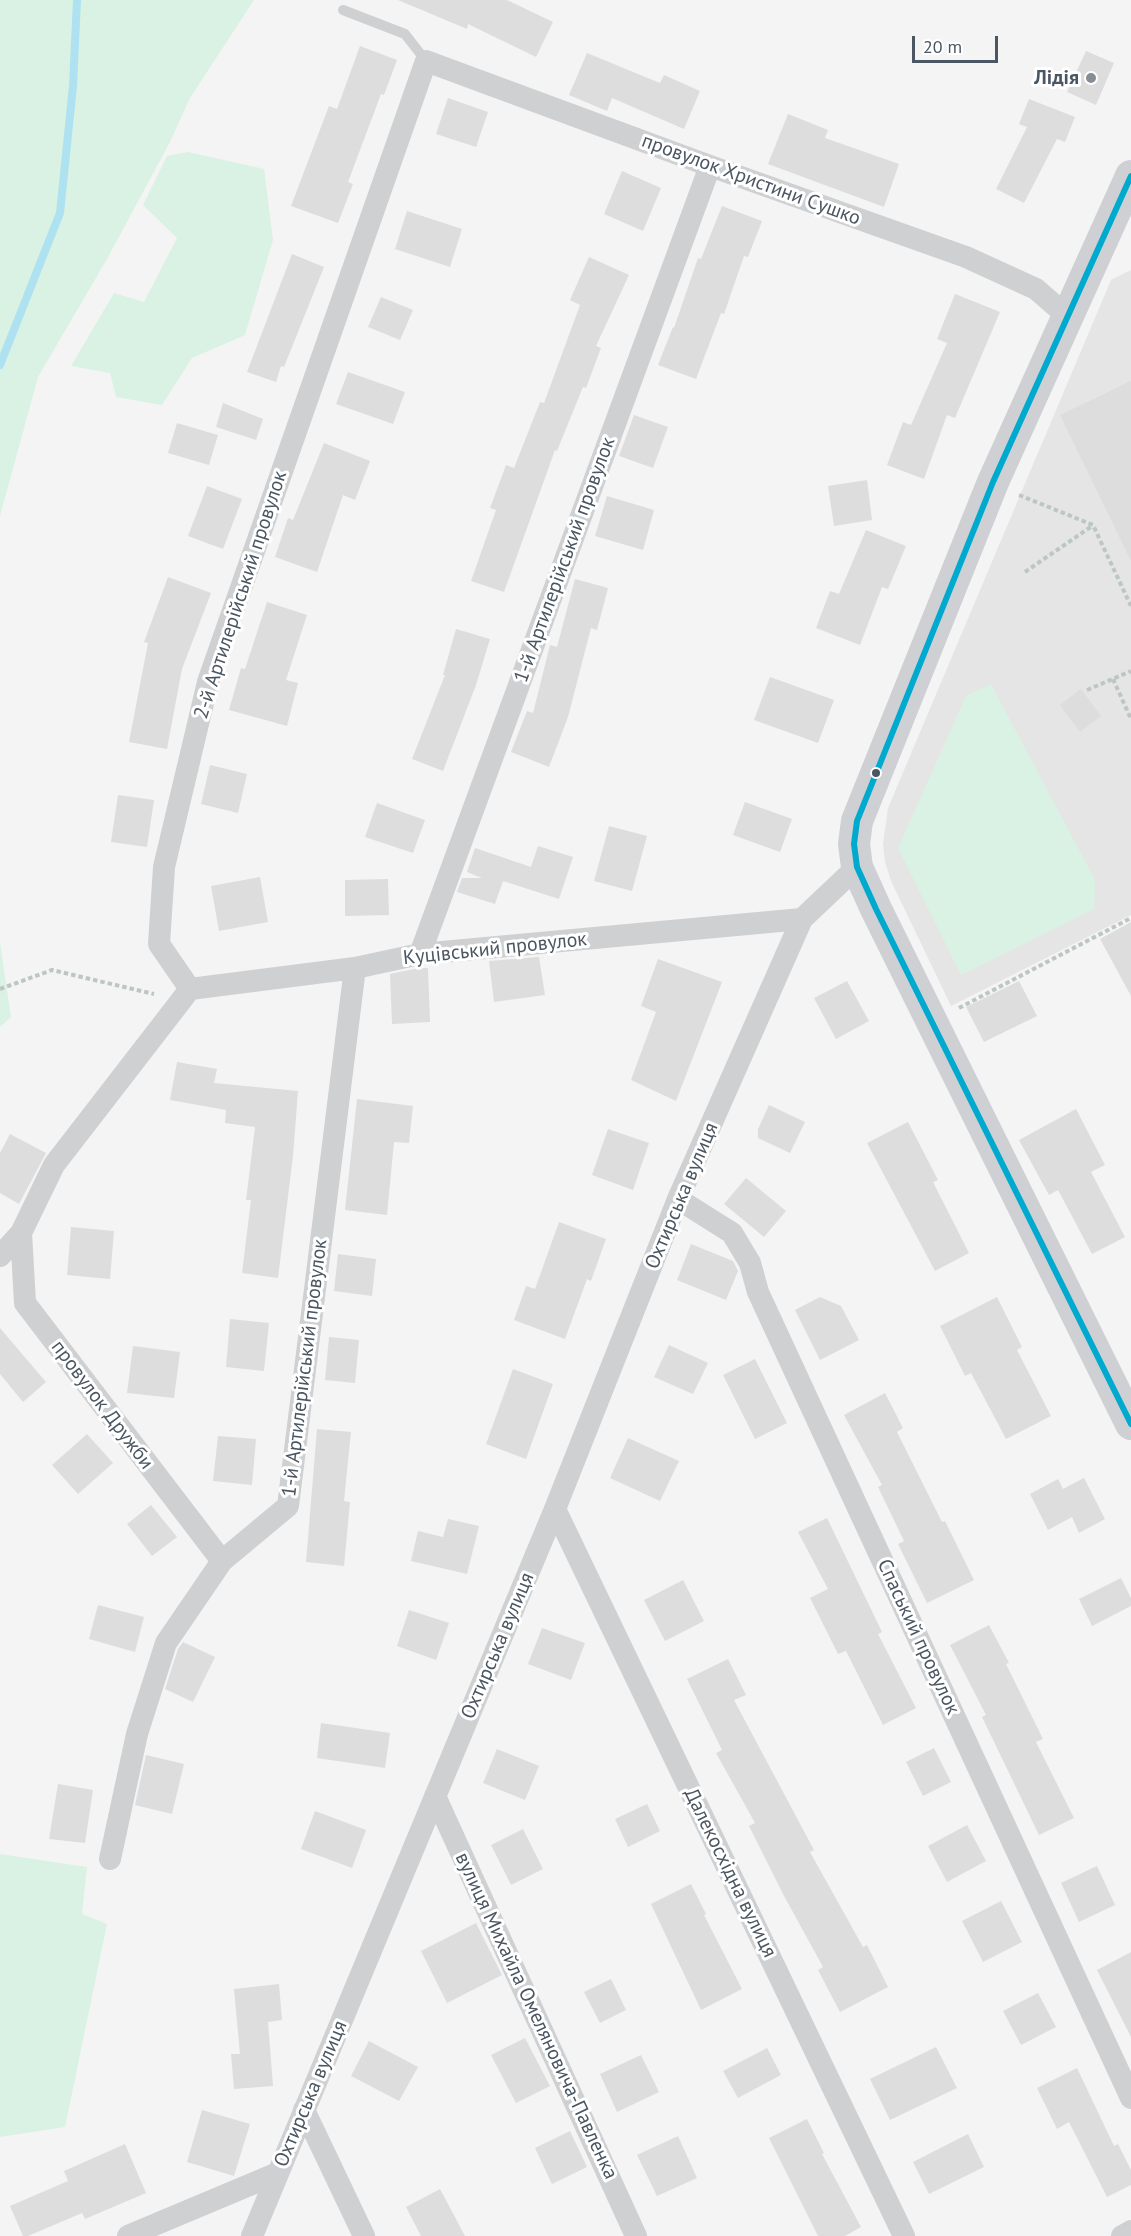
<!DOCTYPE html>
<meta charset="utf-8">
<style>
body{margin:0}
#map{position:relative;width:1131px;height:2236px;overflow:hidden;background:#f4f4f4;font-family:"PT Sans",sans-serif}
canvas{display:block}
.scale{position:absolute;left:912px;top:36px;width:86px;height:27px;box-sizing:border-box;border:3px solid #4a5661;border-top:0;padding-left:8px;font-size:18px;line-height:21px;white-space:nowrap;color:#4a5661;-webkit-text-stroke:4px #fff;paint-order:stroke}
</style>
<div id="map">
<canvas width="1131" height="2236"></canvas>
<div class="scale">20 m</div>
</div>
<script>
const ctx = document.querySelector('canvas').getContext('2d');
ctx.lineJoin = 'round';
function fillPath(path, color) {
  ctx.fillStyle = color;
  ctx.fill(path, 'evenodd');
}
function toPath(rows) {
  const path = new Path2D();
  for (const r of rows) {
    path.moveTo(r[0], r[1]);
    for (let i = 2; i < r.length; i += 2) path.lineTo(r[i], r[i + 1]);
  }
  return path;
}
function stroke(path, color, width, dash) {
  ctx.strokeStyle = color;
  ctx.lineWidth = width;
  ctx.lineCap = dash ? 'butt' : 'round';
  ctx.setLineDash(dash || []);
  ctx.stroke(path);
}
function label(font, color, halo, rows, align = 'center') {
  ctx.font = font + ' "PT Sans",sans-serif';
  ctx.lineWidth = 6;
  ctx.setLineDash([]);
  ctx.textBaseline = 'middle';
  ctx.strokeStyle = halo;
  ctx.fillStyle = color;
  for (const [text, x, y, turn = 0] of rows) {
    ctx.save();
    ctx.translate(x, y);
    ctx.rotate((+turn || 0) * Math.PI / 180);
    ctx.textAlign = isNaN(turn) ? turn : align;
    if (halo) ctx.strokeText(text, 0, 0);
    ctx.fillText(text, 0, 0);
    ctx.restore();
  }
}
fillPath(toPath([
 [1131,270,1131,915,951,1006,891,881,885,862,883,844,888,808,1111,280]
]), '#e6e5e6');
fillPath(toPath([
 [0,0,254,0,190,98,170,142,107,259,38,377,0,516],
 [188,152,264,169,273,240,245,335,192,358,162,405,116,397,110,373,71,366,114,293,144,302,177,238,143,205,167,156],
 [991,684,1095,880,1094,909,961,975,898,848,966,696],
 [0,942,11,1017,0,1027],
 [0,1854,87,1867,82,1914,107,1924,65,2127,0,2137]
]), '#d9f2e3');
stroke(toPath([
 [0,365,60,213,73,86,77,0]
]), '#aee2f0', 8);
fillPath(toPath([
 [398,0,507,0,553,22,536,57,468,24,467,29],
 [360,46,397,60,384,95,381,94,348,182,353,184,338,223,291,206,329,106,337,109],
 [1086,51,1114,63,1096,105,1067,92],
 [587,53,660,83,664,75,700,91,684,129,612,98,607,111,569,95],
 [448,98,488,112,476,147,436,134],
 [1029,99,1075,117,1065,142,1057,139,1024,203,996,189,1027,127,1019,124],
 [788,114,828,130,825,138,899,164,884,207,768,164],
 [622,171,661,188,643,231,604,214],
 [722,206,762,221,748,257,744,256,724,314,721,313,696,379,658,365,673,327,674,328,698,258,701,259],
 [407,211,462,229,450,267,395,249],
 [292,254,324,267,284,367,281,366,276,382,247,372],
 [589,257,629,275,596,346,601,348,586,388,583,387,557,451,555,450,504,592,471,581,496,510,490,508,506,465,514,468,540,402,544,403,580,305,570,300],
 [955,294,1000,312,955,418,947,415,924,479,887,465,903,422,911,425,947,343,937,339],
 [381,297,413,310,400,340,368,327],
 [348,372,405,392,393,424,336,404],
 [1131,381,1131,561,1060,415],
 [223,403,263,419,256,440,216,427],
 [634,415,668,427,653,468,619,456],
 [177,423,218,435,209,465,168,453],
 [324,443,370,461,355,500,343,495,317,572,275,557,288,518,293,520],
 [867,480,872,520,834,526,828,486],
 [207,486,242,499,223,549,188,536],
 [607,496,654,510,643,550,595,536],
 [866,530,906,546,888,589,882,587,860,645,816,628,830,591,839,594],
 [168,577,211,593,182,669,167,749,129,742,148,643,144,642],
 [575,579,608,588,597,630,591,628,568,717,549,767,511,752,527,711,533,713,550,645,557,647],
 [267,602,307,615,286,680,298,683,287,726,229,710,241,668,245,669],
 [456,629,490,639,476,685,443,771,412,759,445,675,443,675],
 [770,677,834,700,818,743,754,720],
 [1081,689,1101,716,1080,732,1060,705],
 [210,765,247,774,238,813,201,804],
 [118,795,154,800,147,847,111,842],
 [745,802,792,819,780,852,733,835],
 [377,803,425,820,413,853,365,837],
 [609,826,647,836,632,891,594,881],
 [538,846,573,857,559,899,503,881,495,904,457,892,462,878,482,878,467,872,475,848,531,867],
 [260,877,268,922,219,931,211,886],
 [388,879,389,915,345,916,345,880],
 [1131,922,1131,996,1100,939],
 [539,957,545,995,494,1002,489,961],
 [658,959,722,982,676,1101,631,1080,656,1012,641,1006],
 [419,968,428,968,430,1022,392,1024,390,974],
 [847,981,869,1021,836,1039,814,998],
 [1019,981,1037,1016,984,1042,966,1007],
 [177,1062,217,1069,214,1083,298,1091,293,1156,278,1278,242,1273,251,1200,246,1200,255,1127,225,1123,226,1110,170,1100],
 [357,1099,413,1106,409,1143,394,1142,387,1215,345,1210],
 [769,1105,805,1122,790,1153,758,1138,758,1129],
 [1076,1109,1105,1165,1091,1172,1125,1237,1092,1254,1058,1190,1049,1195,1019,1140],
 [908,1122,938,1180,933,1182,969,1253,935,1271,867,1143],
 [608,1129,649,1143,633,1190,592,1175],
 [10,1134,46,1153,19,1204,0,1193,0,1153],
 [746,1178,786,1211,764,1237,724,1204],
 [559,1222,606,1239,591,1281,587,1279,565,1339,514,1320,526,1286,535,1289],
 [71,1227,114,1231,110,1279,67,1275],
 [691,1244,733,1261,738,1271,726,1300,677,1280],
 [338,1254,376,1259,372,1296,334,1291],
 [820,1297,841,1306,859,1340,820,1360,795,1310],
 [997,1297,1022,1347,1017,1350,1051,1416,1006,1439,971,1373,965,1376,940,1326],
 [230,1319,269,1323,264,1371,226,1367],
 [0,1328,46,1382,23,1402,0,1374],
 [329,1337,359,1340,355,1383,325,1380],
 [669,1345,708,1363,693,1394,654,1377],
 [133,1346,180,1352,174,1398,127,1393],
 [755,1359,787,1423,755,1439,723,1375],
 [513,1369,553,1384,526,1459,486,1444],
 [885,1393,903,1428,897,1432,942,1522,945,1521,974,1580,927,1603,898,1544,904,1541,878,1487,882,1485,844,1415],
 [317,1429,351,1432,344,1501,350,1502,344,1566,306,1562],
 [87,1434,113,1463,78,1494,52,1465],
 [218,1436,256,1439,252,1485,213,1481],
 [628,1438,679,1461,660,1501,610,1478],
 [1084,1478,1105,1519,1079,1533,1072,1517,1048,1530,1030,1494,1058,1479,1063,1489],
 [151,1505,177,1537,152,1556,127,1524],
 [827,1518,882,1632,878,1634,916,1708,883,1725,846,1651,838,1654,810,1598,828,1589,798,1532],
 [448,1519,479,1526,467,1574,411,1561,418,1531,443,1537],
 [1121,1578,1131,1598,1131,1606,1092,1626,1079,1599],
 [683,1580,704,1621,665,1641,644,1600],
 [98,1605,144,1617,135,1652,89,1639],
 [409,1610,449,1623,436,1660,397,1646],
 [989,1625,1009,1663,1006,1664,1043,1739,1036,1742,1074,1818,1039,1835,982,1717,986,1715,950,1645],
 [542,1628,585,1643,571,1680,528,1664],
 [183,1642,215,1657,193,1702,165,1689,178,1649],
 [728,1659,746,1695,734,1700,814,1850,810,1852,863,1947,867,1945,888,1987,840,2012,818,1970,823,1967,783,1894,749,1826,755,1823,716,1753,722,1750,687,1679],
 [321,1723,390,1733,385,1768,317,1758],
 [934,1748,951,1782,923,1796,906,1762],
 [497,1749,539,1766,525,1800,483,1783],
 [146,1755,184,1764,172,1814,135,1805],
 [58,1784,93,1790,85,1843,49,1839],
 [647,1804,660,1831,628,1847,615,1819],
 [315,1811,366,1830,352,1868,301,1849],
 [967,1825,986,1861,947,1882,928,1846],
 [523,1829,543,1869,511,1885,491,1845],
 [1097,1866,1115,1905,1079,1922,1061,1883],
 [691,1884,706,1914,704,1915,742,1989,701,2010,651,1904],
 [1001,1901,1022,1942,983,1962,962,1921],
 [476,1923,502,1975,447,2003,421,1951],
 [1131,1952,1131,2037,1097,1970],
 [611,1979,626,2010,600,2023,584,1992],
 [279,1984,282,2020,268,2022,273,2086,234,2089,231,2054,240,2054,234,1989],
 [1038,1993,1056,2027,1021,2045,1003,2011],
 [525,2038,550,2086,516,2103,491,2055],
 [369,2041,418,2067,399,2101,351,2076],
 [936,2047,957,2088,890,2120,870,2079],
 [767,2048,781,2075,738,2098,723,2071],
 [641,2055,659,2092,617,2112,600,2074],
 [1077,2068,1114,2146,1118,2144,1131,2170,1131,2185,1107,2197,1069,2122,1057,2129,1037,2088],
 [202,2110,250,2124,234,2176,187,2162],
 [807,2119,824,2153,822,2154,861,2227,845,2236,818,2236,769,2138],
 [570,2131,587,2167,552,2184,535,2148],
 [968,2134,984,2167,929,2194,913,2162],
 [678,2136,697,2178,657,2196,637,2155],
 [125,2144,146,2193,85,2219,82,2213,28,2236,23,2236,10,2206,68,2181,64,2171],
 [440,2189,465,2236,421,2236,406,2207]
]), '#ddddde');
stroke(toPath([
 [1019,495,1093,525,1131,606],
 [1025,572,1092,526],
 [1113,679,1131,719],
 [1087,690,1131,671],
 [0,989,52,970,154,994],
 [959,1008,1131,918]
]), '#bcc7c4', 4, [4.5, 3]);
stroke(toPath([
 [343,10,405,34,426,61]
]), '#ced0d2', 10);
stroke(toPath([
 [420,954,710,166],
 [190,989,355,968,420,954,802,919],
 [678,1199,732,1233,750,1263,758,1292,1131,2098],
 [21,1233,25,1303,222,1561],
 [0,1256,21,1233,54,1165,190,989,159,944,164,867,208,682,426,61,710,166,966,257,1036,289,1067,316],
 [555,1509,904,2236],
 [435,1796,636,2236],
 [110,1859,137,1734,166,1643,222,1561,288,1506,355,968],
 [304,2110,364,2236],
 [128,2236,278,2173],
 [252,2236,555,1509,678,1199,802,919,857,867],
 [1122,2236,1131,2231]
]), '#ced0d2', 22);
stroke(toPath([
 [1131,176,993,482,857,821,854,844,857,867,876,909,1131,1424]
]), '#ced0d4', 32);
stroke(toPath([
 [1131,176,993,482,857,821,854,844,857,867,876,909,1131,1424]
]), '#00a9ce', 6);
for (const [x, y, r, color] of [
 [1091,78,6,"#868d94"],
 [876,773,5,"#4a5661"]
]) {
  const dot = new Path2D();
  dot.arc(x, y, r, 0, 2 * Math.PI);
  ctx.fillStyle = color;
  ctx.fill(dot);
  stroke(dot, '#fff', 2);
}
label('bold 20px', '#4a5661', '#fff', [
 ["Лідія",1079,78]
], 'right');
label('20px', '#4a5661', '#fff', [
 ["провулок Христини Сушко",751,180,20],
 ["1-й Артилерійський провулок",565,560,-70],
 ["2-й Артилерійський провулок",241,595,-72],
 ["Куцівський провулок",495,949,-6],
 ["Охтирська вулиця",682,1196,-67],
 ["1-й Артилерійський провулок",305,1368,-83],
 ["провулок Дружби",102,1405,53],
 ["Спаський провулок",918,1637,65],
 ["Охтирська вулиця",498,1646,-67],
 ["Далекосхідна вулиця",730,1873,64],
 ["вулиця Михайла Омеляновича-Павленка",536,2016,65],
 ["Охтирська вулиця",311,2094,-67]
]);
</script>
